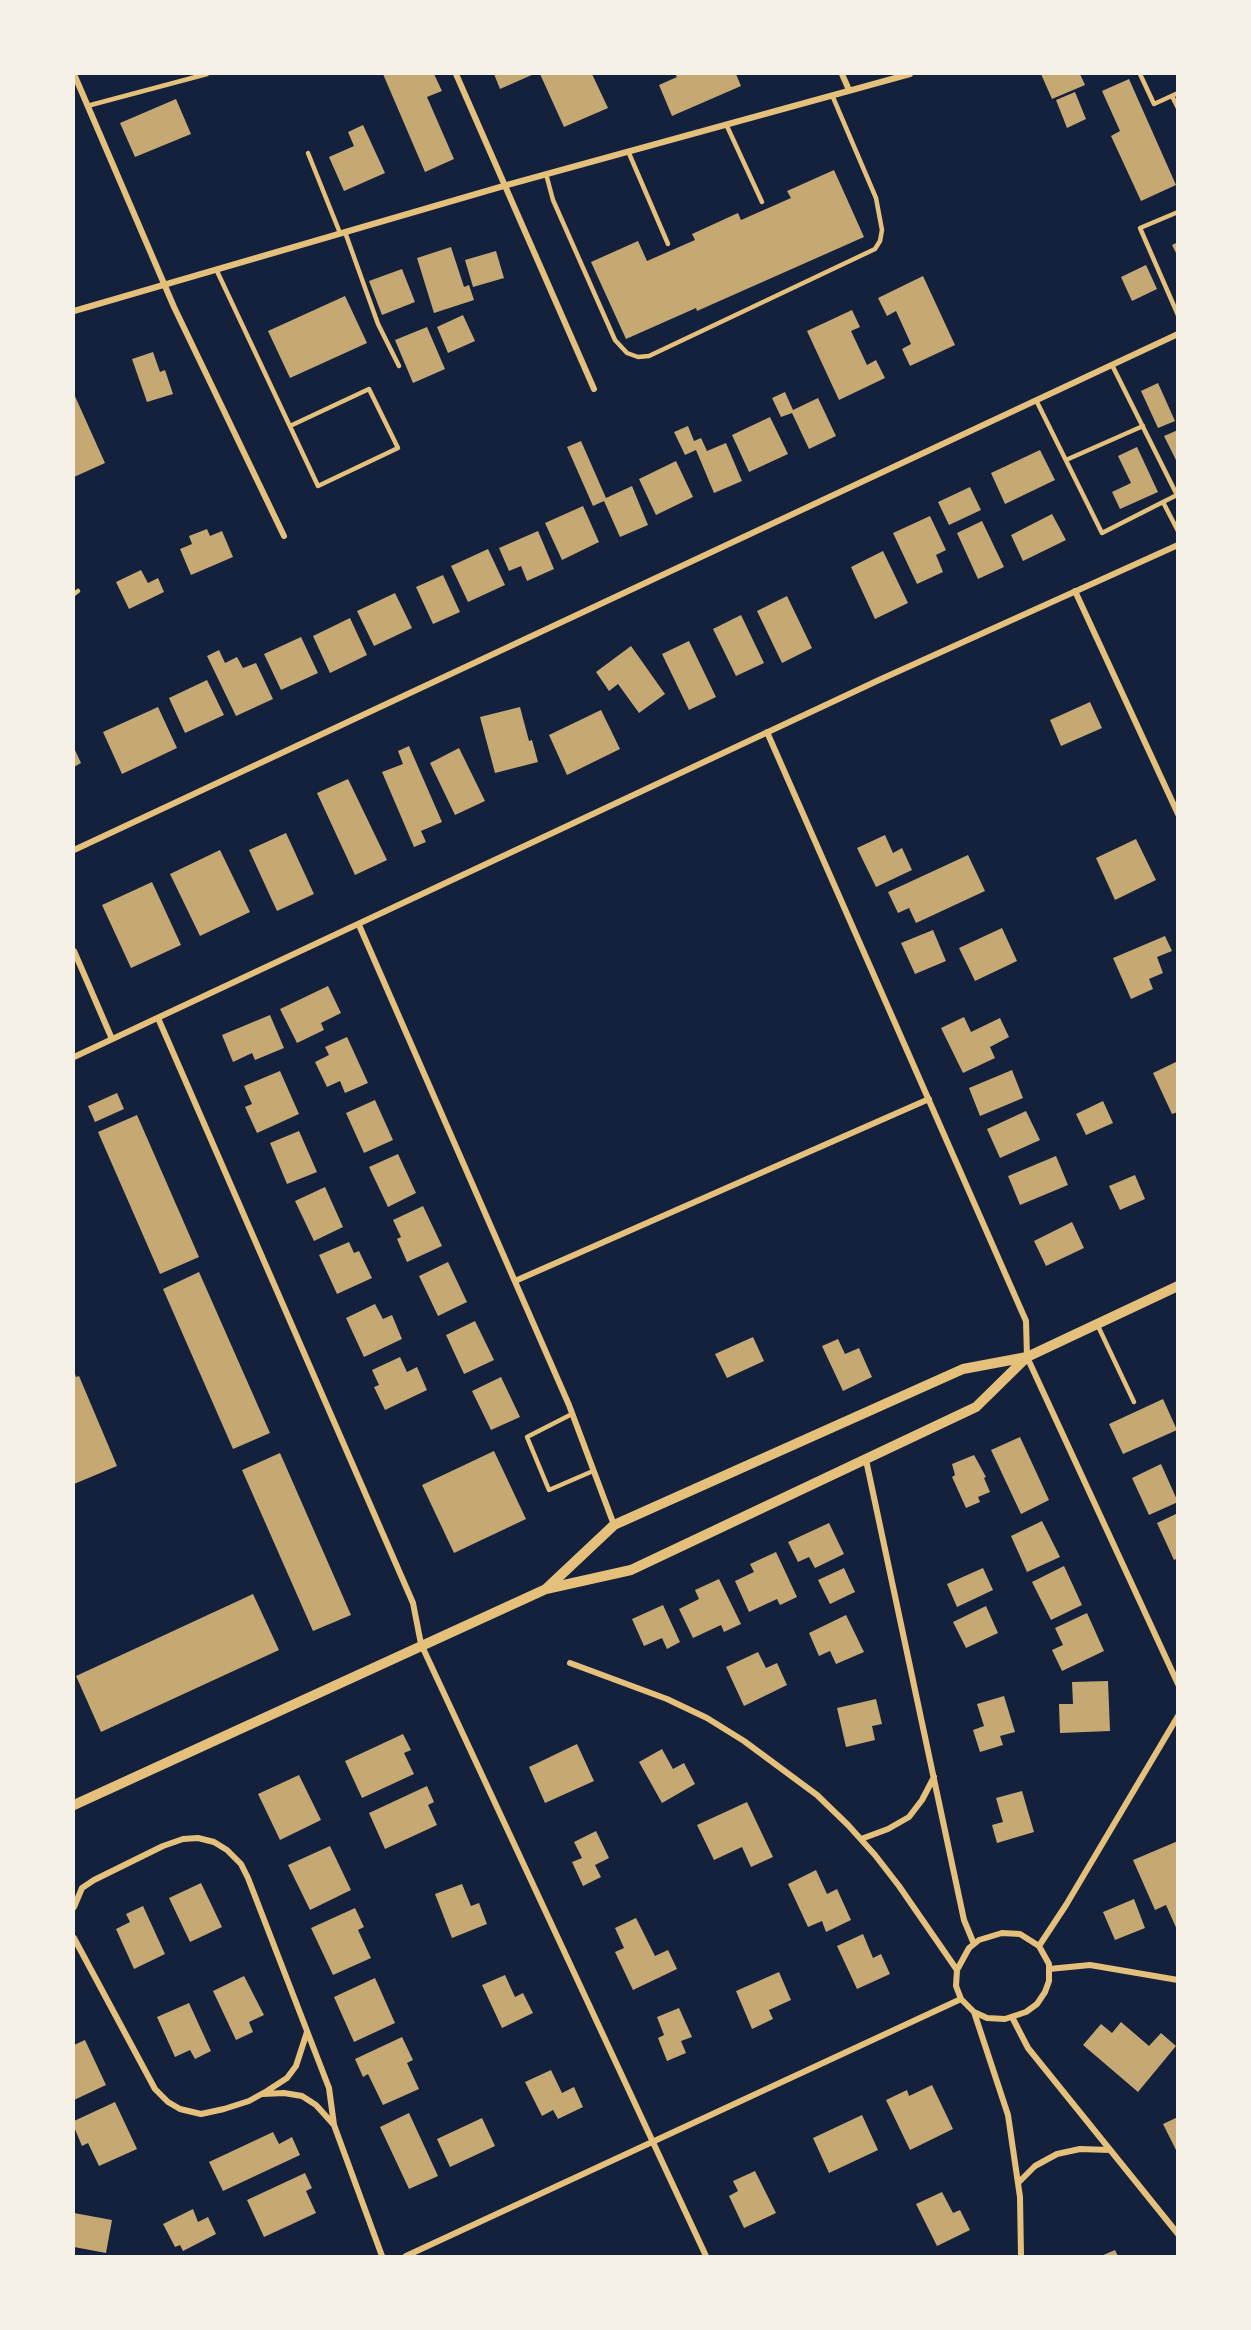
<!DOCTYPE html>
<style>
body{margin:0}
#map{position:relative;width:1251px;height:2330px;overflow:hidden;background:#14213d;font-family:Georgia,serif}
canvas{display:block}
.frame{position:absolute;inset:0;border:75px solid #f6f1e7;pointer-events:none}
</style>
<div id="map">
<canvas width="1251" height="2330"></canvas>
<div class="frame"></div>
</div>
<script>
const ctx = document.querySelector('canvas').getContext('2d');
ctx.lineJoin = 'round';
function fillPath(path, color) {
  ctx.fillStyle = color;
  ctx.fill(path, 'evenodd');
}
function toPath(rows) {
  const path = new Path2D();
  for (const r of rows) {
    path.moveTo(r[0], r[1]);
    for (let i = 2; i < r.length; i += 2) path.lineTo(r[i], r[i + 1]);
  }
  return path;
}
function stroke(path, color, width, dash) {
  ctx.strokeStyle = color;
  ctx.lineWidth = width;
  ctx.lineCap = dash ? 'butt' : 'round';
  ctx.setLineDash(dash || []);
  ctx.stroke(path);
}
fillPath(toPath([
 [383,74,434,74,442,91,427,97,454,159,425,172],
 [494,74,534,74,500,89],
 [540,74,592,74,608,108,564,127],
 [675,74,736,74,741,86,672,116,659,85,677,77],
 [1041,74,1080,74,1085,85,1052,99],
 [1129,79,1176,185,1141,201,1111,136,1120,131,1102,91],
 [1075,92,1086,119,1067,128,1056,100],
 [176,99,191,134,135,157,120,123],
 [363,125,385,173,344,191,329,157,354,146,348,132],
 [834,170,864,237,697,311,696,308,626,339,591,262,638,241,647,261,695,240,692,234,738,213,741,220,791,198,787,191],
 [1178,242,1178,257,1172,245],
 [451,247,464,287,469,285,474,300,434,313,417,258],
 [496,251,504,278,473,287,465,260],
 [1146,265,1157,289,1132,301,1121,277],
 [402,269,415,302,382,315,369,281],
 [923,276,955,345,910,366,902,349,911,344,896,311,887,316,878,298],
 [345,296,367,343,290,378,268,331],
 [852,310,860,327,851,331,867,365,876,360,885,378,839,400,807,331],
 [463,315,475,341,448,353,437,327],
 [427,327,445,369,413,383,395,340],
 [153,352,160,372,165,370,173,394,147,402,132,359],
 [1158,383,1175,421,1158,428,1141,391],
 [785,392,793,410,818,398,836,436,809,449,792,413,781,417,772,398],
 [74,394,105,463,74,477],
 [770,417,788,454,749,472,732,435],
 [688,426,694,441,701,438,707,451,726,443,742,481,714,493,696,450,685,455,674,432],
 [1178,430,1178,464,1164,436],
 [581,441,606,498,632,486,648,525,620,537,604,501,593,506,567,447],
 [1137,447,1158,492,1120,509,1112,492,1131,483,1118,456],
 [1040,450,1055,480,1005,504,991,473],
 [676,461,693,497,656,515,639,479],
 [970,487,981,510,949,525,938,502],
 [583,506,599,542,562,560,545,523],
 [1052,514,1066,540,1023,561,1011,535],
 [930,516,946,550,936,555,943,572,917,584,893,533],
 [982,521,1004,567,978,579,957,533],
 [207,529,210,536,222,531,233,557,191,575,180,549,192,544,189,536],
 [538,531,554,569,527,581,521,566,509,571,499,548],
 [488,549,505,585,468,602,451,566],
 [883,551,908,603,875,619,851,567],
 [141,570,148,583,158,578,164,592,129,609,116,582],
 [443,575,460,612,433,624,416,587],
 [395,593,412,628,374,646,357,611],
 [787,596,812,648,782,663,757,611],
 [741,615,764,663,736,676,713,629],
 [350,618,367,655,330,673,313,636],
 [301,637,318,673,281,690,264,654],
 [689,641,716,697,689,710,662,654],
 [631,646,665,694,639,713,618,684,609,691,596,672],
 [219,650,225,663,237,657,243,668,256,663,273,699,236,716,207,656],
 [207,680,224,715,185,733,169,698],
 [1090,702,1102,728,1061,746,1050,720],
 [158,707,177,748,122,774,103,732],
 [520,707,529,741,532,740,538,762,495,773,480,717],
 [601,710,620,749,567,775,549,735],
 [409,746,442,822,421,831,426,842,414,847,382,772,403,764,398,751],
 [74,748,81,763,74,767],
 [459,748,485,801,455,815,430,763],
 [348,779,387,860,355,875,317,793],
 [286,833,314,894,277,911,249,850],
 [885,835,893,853,902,848,912,870,876,887,857,848],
 [1136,839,1156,880,1115,900,1096,858],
 [220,850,250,912,200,936,170,874],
 [968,855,985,891,916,923,909,908,898,913,888,892],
 [152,882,181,945,131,968,102,905],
 [1002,928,1017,961,975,981,959,948],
 [933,930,946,961,915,974,901,943],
 [1165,936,1172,951,1157,957,1163,973,1149,979,1153,989,1131,999,1113,958],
 [328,986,341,1013,321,1023,324,1030,297,1043,280,1009],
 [270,1015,284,1048,255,1060,252,1053,233,1062,222,1035],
 [964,1017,971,1032,1000,1018,1009,1037,990,1047,995,1058,963,1073,941,1028],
 [347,1037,368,1083,345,1093,340,1081,327,1087,315,1062,329,1055,325,1047],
 [1178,1061,1178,1112,1172,1114,1153,1073],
 [1012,1070,1023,1098,980,1116,969,1088],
 [280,1071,299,1114,257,1133,245,1107,252,1104,244,1086],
 [117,1093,124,1109,95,1122,88,1106],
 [375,1100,393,1140,364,1153,346,1113],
 [1103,1101,1113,1123,1086,1135,1076,1114],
 [1026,1111,1040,1140,1000,1158,987,1129],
 [137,1115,199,1257,160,1274,98,1132],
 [299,1131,317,1172,287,1184,270,1143],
 [398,1154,416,1193,388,1207,369,1167],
 [1056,1156,1068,1185,1020,1205,1008,1176],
 [1135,1175,1145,1199,1120,1210,1109,1186],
 [325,1187,343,1227,314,1241,295,1201],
 [423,1206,442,1246,407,1262,397,1239,401,1237,393,1220],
 [1072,1222,1084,1248,1046,1266,1034,1241],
 [349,1242,354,1253,359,1251,372,1278,337,1294,319,1255],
 [448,1262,467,1302,438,1316,419,1276],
 [199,1272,270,1433,233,1449,163,1289],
 [375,1304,383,1319,392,1315,402,1339,364,1357,346,1318],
 [475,1321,494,1360,464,1374,446,1335],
 [753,1337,764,1361,727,1378,715,1354],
 [838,1339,845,1354,859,1348,872,1377,843,1391,822,1346],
 [400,1357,407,1372,417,1367,427,1390,385,1410,374,1387,379,1385,372,1370],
 [74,1371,76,1377,79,1376,117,1466,74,1484],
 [501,1377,520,1417,491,1430,472,1391],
 [1163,1399,1177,1430,1123,1454,1109,1424],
 [1020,1437,1049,1500,1021,1514,991,1450],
 [494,1451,526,1519,454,1553,422,1485],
 [280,1453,351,1615,313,1631,242,1470],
 [974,1455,986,1477,984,1478,990,1492,978,1497,980,1502,966,1508,952,1477,955,1475,952,1464],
 [1161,1464,1178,1502,1149,1515,1132,1478],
 [1178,1513,1178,1558,1174,1560,1157,1523],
 [1042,1521,1060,1557,1027,1572,1011,1536],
 [829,1523,844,1554,815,1568,809,1557,798,1562,788,1542],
 [776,1552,797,1597,780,1605,777,1599,749,1612,735,1581,754,1572,750,1564],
 [1064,1566,1082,1605,1051,1620,1032,1582],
 [844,1568,855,1592,830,1604,818,1580],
 [983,1568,993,1590,957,1607,947,1584],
 [719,1579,741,1624,724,1632,721,1625,693,1638,679,1609,699,1599,695,1590],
 [253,1594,279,1650,101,1732,76,1676],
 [663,1605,680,1642,667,1649,662,1638,644,1646,632,1619],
 [986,1606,998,1633,966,1648,953,1622],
 [1087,1613,1104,1651,1062,1671,1052,1650,1063,1645,1055,1628],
 [846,1615,864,1652,836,1664,830,1651,819,1656,809,1633],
 [758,1652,766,1668,777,1663,787,1685,744,1706,726,1667],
 [1108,1681,1110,1731,1060,1733,1059,1704,1073,1704,1072,1682],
 [1004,1696,1015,1732,1000,1736,1003,1745,980,1752,973,1730,984,1726,977,1704],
 [876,1699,882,1724,872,1726,875,1740,846,1747,837,1708],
 [403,1734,411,1750,404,1753,414,1774,362,1798,345,1761],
 [577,1744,594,1781,545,1803,529,1767],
 [662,1749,673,1769,684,1763,695,1784,662,1803,639,1762],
 [299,1775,321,1820,280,1840,258,1794],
 [427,1786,434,1802,428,1805,437,1825,385,1849,369,1813],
 [1022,1791,1034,1832,997,1843,992,1825,1003,1822,996,1798],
 [747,1802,773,1857,751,1867,742,1847,714,1860,697,1825],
 [596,1831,609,1858,595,1865,601,1877,583,1886,572,1862,582,1858,574,1842],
 [1178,1841,1178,1932,1166,1905,1155,1910,1133,1860],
 [330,1846,351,1890,310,1910,288,1865],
 [816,1870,827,1894,837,1889,851,1920,826,1932,822,1921,808,1927,788,1884],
 [201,1883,222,1927,190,1942,169,1898],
 [462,1884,471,1906,479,1903,487,1924,452,1938,435,1894],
 [1134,1899,1145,1928,1115,1940,1103,1912],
 [143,1906,165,1954,134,1969,116,1929,130,1922,126,1914],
 [355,1908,364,1927,358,1930,371,1958,333,1975,311,1928],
 [636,1918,655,1956,668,1950,677,1969,633,1990,615,1952,624,1948,615,1928],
 [863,1934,873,1958,881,1954,890,1974,857,1989,837,1946],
 [779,1972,791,2000,769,2010,773,2019,752,2029,736,1991],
 [505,1975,515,1997,523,1993,533,2013,502,2028,482,1985],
 [244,1976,264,2015,249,2022,253,2032,236,2040,213,1991],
 [375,1978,395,2023,354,2042,334,1997],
 [189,2003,211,2051,195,2059,190,2050,175,2057,157,2017],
 [679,2008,692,2037,681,2041,686,2053,667,2061,658,2038,664,2035,657,2017],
 [1121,2022,1149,2046,1161,2033,1176,2046,1138,2092,1083,2045,1101,2024,1112,2033],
 [402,2037,413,2060,407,2063,419,2089,383,2105,368,2074,363,2077,355,2059],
 [85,2040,106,2085,74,2100,74,2045],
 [551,2070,562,2093,574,2087,583,2107,558,2119,553,2110,542,2116,525,2082],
 [932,2085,953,2129,910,2150,886,2100,907,2090,909,2096],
 [115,2102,137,2149,99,2166,88,2143,82,2146,74,2127,74,2121],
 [409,2113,438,2176,409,2189,380,2127],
 [862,2115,878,2150,829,2173,813,2138],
 [1178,2117,1178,2154,1163,2124],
 [482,2118,495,2146,450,2167,437,2139],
 [273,2132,279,2144,292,2137,300,2155,223,2191,209,2162],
 [755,2171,776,2213,744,2228,729,2196,738,2191,733,2181],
 [305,2173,312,2188,306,2191,316,2213,264,2237,247,2200],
 [942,2192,953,2213,960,2210,970,2230,937,2246,916,2204],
 [193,2209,198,2222,208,2217,216,2234,183,2251,180,2245,175,2247,163,2224],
 [74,2213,112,2220,106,2253,74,2247],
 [1115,2250,1118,2256,1101,2256]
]), '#c6a872');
stroke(toPath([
 [1140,74,1154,104,1178,93],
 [1172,96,1178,108],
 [87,106,207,74],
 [726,124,762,202],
 [628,151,668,244],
 [308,153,340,233],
 [546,174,553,200,615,340,627,353,638,357,649,356,875,249,880,241,882,230,876,198,832,95],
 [1178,212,1140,228,1178,315],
 [345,232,378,324,399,366],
 [216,269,318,486,398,448,369,389,290,426],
 [1112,365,1177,495,1163,502],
 [1036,400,1102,533,1163,502,1178,531],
 [1066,460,1143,426],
 [74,594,78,591],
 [1097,1324,1134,1402],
 [572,1414,527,1437,549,1490,593,1471]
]), '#e5c07b', 4.5);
stroke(toPath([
 [74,74,174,307,284,536],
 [456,74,594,389],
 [842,74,849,90],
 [74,311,507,185,910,74],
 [1075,591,1178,814],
 [767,732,1026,1321,1027,1357,1178,1684],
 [74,850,1178,334],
 [359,925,569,1405,614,1525],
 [74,951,112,1039],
 [158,1018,413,1603,421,1644,706,2256],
 [74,1057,879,680,1178,545],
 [515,1281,929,1099],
 [866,1460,964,1920,974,1944],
 [570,1663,667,1699,707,1718,744,1741,817,1795,848,1825,875,1855,899,1886,957,1970],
 [861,1839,888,1829,909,1817,922,1800,934,1777],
 [74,1907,82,1888,94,1880,163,1846,183,1839,198,1838,214,1842,227,1850,241,1864,248,1878,329,2088,334,2125,382,2256],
 [1002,1933,1020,1934,1039,1946,1049,1964,1049,1981,1045,1992,1037,2004,1026,2012,1005,2019,987,2018,974,2012,961,1999,956,1986,957,1970,969,1948,979,1940,1002,1933],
 [74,1938,155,2089,168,2102,180,2109,201,2114,224,2109,249,2101,267,2091,287,2078,296,2066,307,2032],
 [1039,1946,1066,1905,1178,1716],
 [1049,1969,1090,1965,1178,1980],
 [974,2012,1008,2115,1020,2197,1021,2256],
 [1012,2017,1028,2048,1178,2234],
 [263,2094,284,2093,302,2096,316,2105,334,2125],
 [1018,2183,1035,2166,1057,2154,1080,2149,1110,2150],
 [406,2256,961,1999]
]), '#e5c07b', 6);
stroke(toPath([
 [546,1589,614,1525,963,1369,1027,1357,1178,1286],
 [74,1805,546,1589,631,1570,976,1407,1027,1357]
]), '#e5c07b', 10);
</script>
